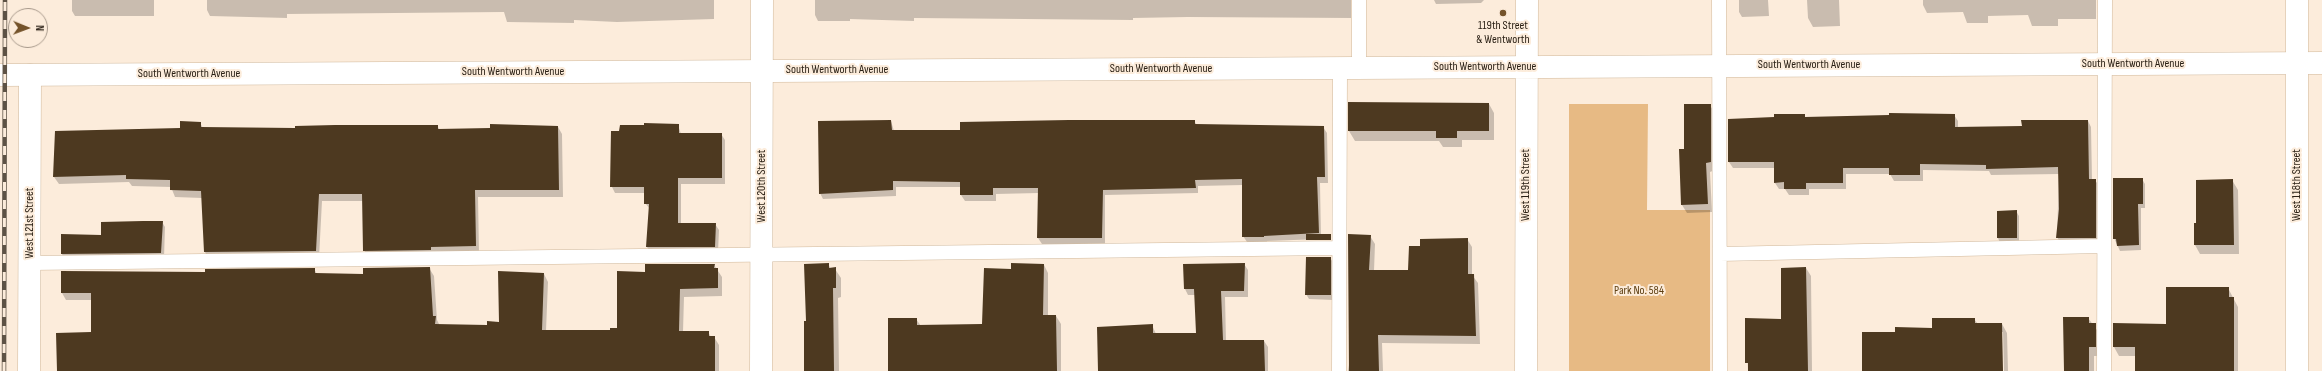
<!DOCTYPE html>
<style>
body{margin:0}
#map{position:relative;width:2322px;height:371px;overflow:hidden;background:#fcecdb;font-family:"Sofia Sans Condensed",sans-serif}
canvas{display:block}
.north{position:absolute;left:8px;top:8px;width:40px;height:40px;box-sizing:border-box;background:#fcecdb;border:1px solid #a89a8c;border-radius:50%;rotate:91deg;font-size:11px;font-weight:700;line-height:16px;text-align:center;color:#2a2015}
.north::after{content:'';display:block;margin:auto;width:14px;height:18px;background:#74532a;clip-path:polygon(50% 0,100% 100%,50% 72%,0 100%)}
</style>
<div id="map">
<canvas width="2322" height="371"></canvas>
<div class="north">N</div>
</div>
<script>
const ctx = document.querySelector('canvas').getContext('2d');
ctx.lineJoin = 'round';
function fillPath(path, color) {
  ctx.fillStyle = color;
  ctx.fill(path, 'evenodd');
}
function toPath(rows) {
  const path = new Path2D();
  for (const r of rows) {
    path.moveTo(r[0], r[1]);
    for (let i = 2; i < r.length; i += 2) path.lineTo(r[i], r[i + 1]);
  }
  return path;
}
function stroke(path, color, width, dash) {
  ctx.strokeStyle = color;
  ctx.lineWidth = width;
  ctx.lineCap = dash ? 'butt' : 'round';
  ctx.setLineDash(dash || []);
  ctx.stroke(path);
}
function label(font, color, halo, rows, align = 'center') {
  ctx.font = font + ' "Sofia Sans Condensed",sans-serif';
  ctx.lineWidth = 4;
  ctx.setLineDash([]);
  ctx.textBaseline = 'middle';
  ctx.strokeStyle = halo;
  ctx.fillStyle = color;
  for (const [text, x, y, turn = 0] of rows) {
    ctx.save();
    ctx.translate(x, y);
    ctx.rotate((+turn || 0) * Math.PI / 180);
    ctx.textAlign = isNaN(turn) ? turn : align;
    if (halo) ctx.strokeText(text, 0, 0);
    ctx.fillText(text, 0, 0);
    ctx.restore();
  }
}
fillPath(toPath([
 [1569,104,1648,104,1647,210,1710,210,1710,371,1569,371]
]), '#e7ba84');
fillPath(toPath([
 [72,0,154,0,154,16,75,16,72,11],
 [207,0,714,0,714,19,617,22,574,20,574,23,507,22,504,12,287,14,287,18,210,16,207,10],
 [815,0,1351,0,1351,18,1188,17,1133,18,1133,20,914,18,914,21,850,19,850,21,818,21,815,15],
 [1434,0,1484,0,1481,3,1436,4],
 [1739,0,1768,0,1769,16,1742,17,1739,12],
 [1807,0,1839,0,1840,26,1813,27,1808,18],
 [1923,0,2096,0,2096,19,2058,19,2058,26,2032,26,2028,15,1988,16,1988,23,1967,23,1963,12,1927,13,1923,5],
 [1349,103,1489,104,1494,113,1494,140,1462,140,1462,147,1443,147,1439,141,1355,141,1349,131],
 [1710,105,1715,114,1715,170,1710,172,1712,212,1687,213,1682,205],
 [1804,115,1806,118,1954,115,1958,121,1958,128,2023,127,2088,121,2091,127,2092,180,2095,180,2099,186,2099,244,2061,244,2057,237,2059,174,1991,175,1989,171,1923,170,1923,181,1894,181,1890,174,1846,174,1846,189,1809,189,1809,195,1789,195,1785,189,1779,189,1775,183,1775,168,1733,168,1729,162,1775,118],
 [891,121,894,131,961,131,1194,121,1197,125,1323,127,1327,133,1328,183,1320,183,1321,239,1267,241,1267,243,1247,242,1243,236,1243,185,1198,186,1198,193,1105,195,1105,244,1042,244,1038,238,1039,193,996,194,996,201,965,201,961,195,961,187,896,187,896,196,823,199,820,193],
 [200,123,203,128,296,129,437,126,440,130,558,127,562,134,563,197,478,197,479,253,368,258,364,250,363,201,322,201,319,258,209,260,205,252,202,198,175,197,171,187,132,186,129,182,59,184,54,177],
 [678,125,681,134,721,134,725,140,725,184,681,184,681,224,715,224,719,230,718,252,651,253,647,247,650,209,645,203,645,193,615,193,612,187],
 [2142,179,2145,184,2145,208,2141,208,2141,250,2120,251,2114,238],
 [2232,180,2238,190,2239,254,2200,254,2195,245,2197,224],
 [2016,211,2019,216,2019,242,2000,243,1998,238],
 [162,222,165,227,164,258,64,259,62,254,102,236],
 [1370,236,1375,244,1374,271,1409,271,1421,247,1467,239,1472,247,1472,275,1478,283,1480,344,1382,343,1383,371,1348,371],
 [1330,258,1333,262,1333,300,1309,299,1306,294],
 [828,264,831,269,835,269,841,278,841,297,838,298,839,371,805,371,807,322],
 [1244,264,1248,270,1248,297,1225,297,1226,341,1264,341,1268,347,1268,371,1099,371,1152,325,1156,334,1197,334,1196,295,1188,295,1185,289],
 [714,265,722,277,722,296,684,297,683,332,708,332,711,337,714,337,719,345,719,371,58,371,92,333,92,300,66,300,62,293,206,273,314,269,317,274,364,275,429,268,434,276,437,320,440,326,488,326,500,323,544,274,548,282,546,331,611,331,618,329,645,273],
 [1044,265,1048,273,1048,316,1056,316,1061,324,1061,371,889,371,916,319,921,326,983,325,1012,270],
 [1806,268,1811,276,1812,371,1748,371,1746,319,1782,320],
 [2228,288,2238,307,2238,371,2136,371,2136,356,2119,356,2114,347,2167,325],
 [2088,318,2100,334,2100,356,2094,356,2094,371,2065,371],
 [1974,319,1978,324,2002,324,2007,333,2008,371,2004,371,2003,332,2001,332,2002,371,1863,371,1896,333,1933,329]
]), '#0003');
fillPath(toPath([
 [1348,102,1489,103,1489,131,1457,131,1457,138,1436,138,1436,131,1348,131],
 [1684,104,1711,104,1711,162,1706,163,1708,204,1681,205,1679,149,1684,149],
 [1889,113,1955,114,1955,127,2022,126,2021,120,2088,120,2089,179,2096,179,2096,238,2056,238,2059,209,2058,167,1986,169,1986,165,1920,164,1920,175,1889,175,1889,168,1843,168,1843,183,1806,183,1806,189,1784,189,1784,182,1774,183,1774,162,1728,162,1728,119,1774,117,1774,114,1805,114,1805,117,1889,115],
 [891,120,892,130,960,130,960,122,1069,120,1195,120,1195,124,1324,126,1325,177,1317,177,1319,233,1264,236,1264,237,1242,237,1242,179,1195,180,1196,188,1103,190,1102,238,1037,238,1038,188,993,188,993,195,960,195,960,182,893,181,893,190,819,194,818,121],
 [180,121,201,122,201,127,295,128,295,126,335,125,438,125,438,129,490,128,490,124,558,126,559,190,475,190,476,246,431,247,431,250,363,251,362,194,319,194,316,251,204,252,201,191,170,190,170,180,126,179,126,175,53,177,55,131,180,128],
 [644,123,679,124,679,133,722,133,722,178,678,178,678,223,716,223,715,247,646,247,649,204,644,204,644,187,610,187,611,131,619,131,620,125,644,125],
 [2113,178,2143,178,2143,204,2138,204,2139,245,2117,246,2116,239,2113,239],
 [2233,179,2234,245,2194,245,2194,223,2196,223,2196,180],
 [2017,210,2017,238,1997,238,1997,211],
 [143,221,163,221,161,253,61,254,61,234,101,235,101,222],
 [1306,234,1331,234,1331,240,1306,240],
 [1348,234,1371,235,1369,270,1408,270,1409,246,1420,246,1420,239,1468,238,1468,274,1474,274,1476,336,1378,335,1379,371,1349,371],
 [1306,257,1331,257,1331,295,1305,295],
 [829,263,829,268,836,267,836,288,833,288,834,371,804,371,804,321,806,321,804,264],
 [1011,263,1044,264,1043,315,1056,315,1057,371,888,371,888,318,917,318,917,325,982,324,984,268,1011,269],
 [1245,263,1244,291,1221,291,1223,340,1264,340,1265,371,1098,371,1097,327,1153,324,1153,333,1196,333,1194,289,1184,289,1183,264],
 [645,264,715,264,714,268,718,268,718,288,680,289,679,331,709,331,709,336,715,336,715,371,57,371,56,333,91,332,91,293,61,293,61,271,205,272,205,269,315,268,315,273,363,274,363,268,430,267,433,316,436,316,435,324,487,325,487,321,499,322,498,271,544,273,542,330,610,330,610,328,617,328,617,271,645,272],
 [1806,267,1808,371,1748,371,1748,363,1745,363,1745,318,1781,319,1781,268],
 [2166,287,2229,287,2229,297,2234,297,2234,371,2135,371,2135,347,2113,347,2113,323,2166,324],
 [2063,317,2089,317,2089,323,2096,323,2096,347,2089,347,2089,371,2064,371],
 [1932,318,1975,318,1975,323,2002,323,2003,371,1862,371,1862,332,1895,332,1895,327,1932,328]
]), '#4d3920');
const service = toPath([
 [1719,0,1720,371],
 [1359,68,1359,0],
 [1720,254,2104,246],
 [30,263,1339,248],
 [1339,371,1340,68],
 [2104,371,2105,0]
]);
const minor = toPath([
 [29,371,30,75],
 [761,371,762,0],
 [2297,371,2297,0]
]);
const tertiary = toPath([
 [0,75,2322,63],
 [1526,371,1527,0]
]);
stroke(service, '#d0b89b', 15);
stroke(minor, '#d0b89b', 23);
stroke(tertiary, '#d0b89b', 23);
stroke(service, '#fff', 14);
stroke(minor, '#fff', 22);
stroke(tertiary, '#fff', 22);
const rail = toPath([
 [4,371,5,0]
]);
stroke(rail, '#5d5245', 4.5);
stroke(rail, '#fcecdb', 3, [9]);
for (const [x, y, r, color] of [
 [1503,13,4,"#74532a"]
]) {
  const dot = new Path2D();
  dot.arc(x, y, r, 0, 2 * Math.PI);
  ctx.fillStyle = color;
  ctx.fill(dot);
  stroke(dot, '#fcecdb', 1.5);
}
label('12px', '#2a2015', '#fcecdb', [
 ["119th Street",1503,26],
 ["& Wentworth",1503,40]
]);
label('12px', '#2a2015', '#fcecdb', [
 ["South Wentworth Avenue",2133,64],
 ["South Wentworth Avenue",1809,65],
 ["South Wentworth Avenue",1485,67],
 ["South Wentworth Avenue",1161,69],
 ["South Wentworth Avenue",837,70],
 ["South Wentworth Avenue",513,72],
 ["South Wentworth Avenue",189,74],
 ["West 119th Street",1526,185,-90],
 ["West 118th Street",2297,185,-90],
 ["West 120th Street",762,186,-90],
 ["West 121st Street",30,223,-90]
]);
label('12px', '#5d3e10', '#fcecdb', [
 ["Park No. 584",1639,291]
]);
</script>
